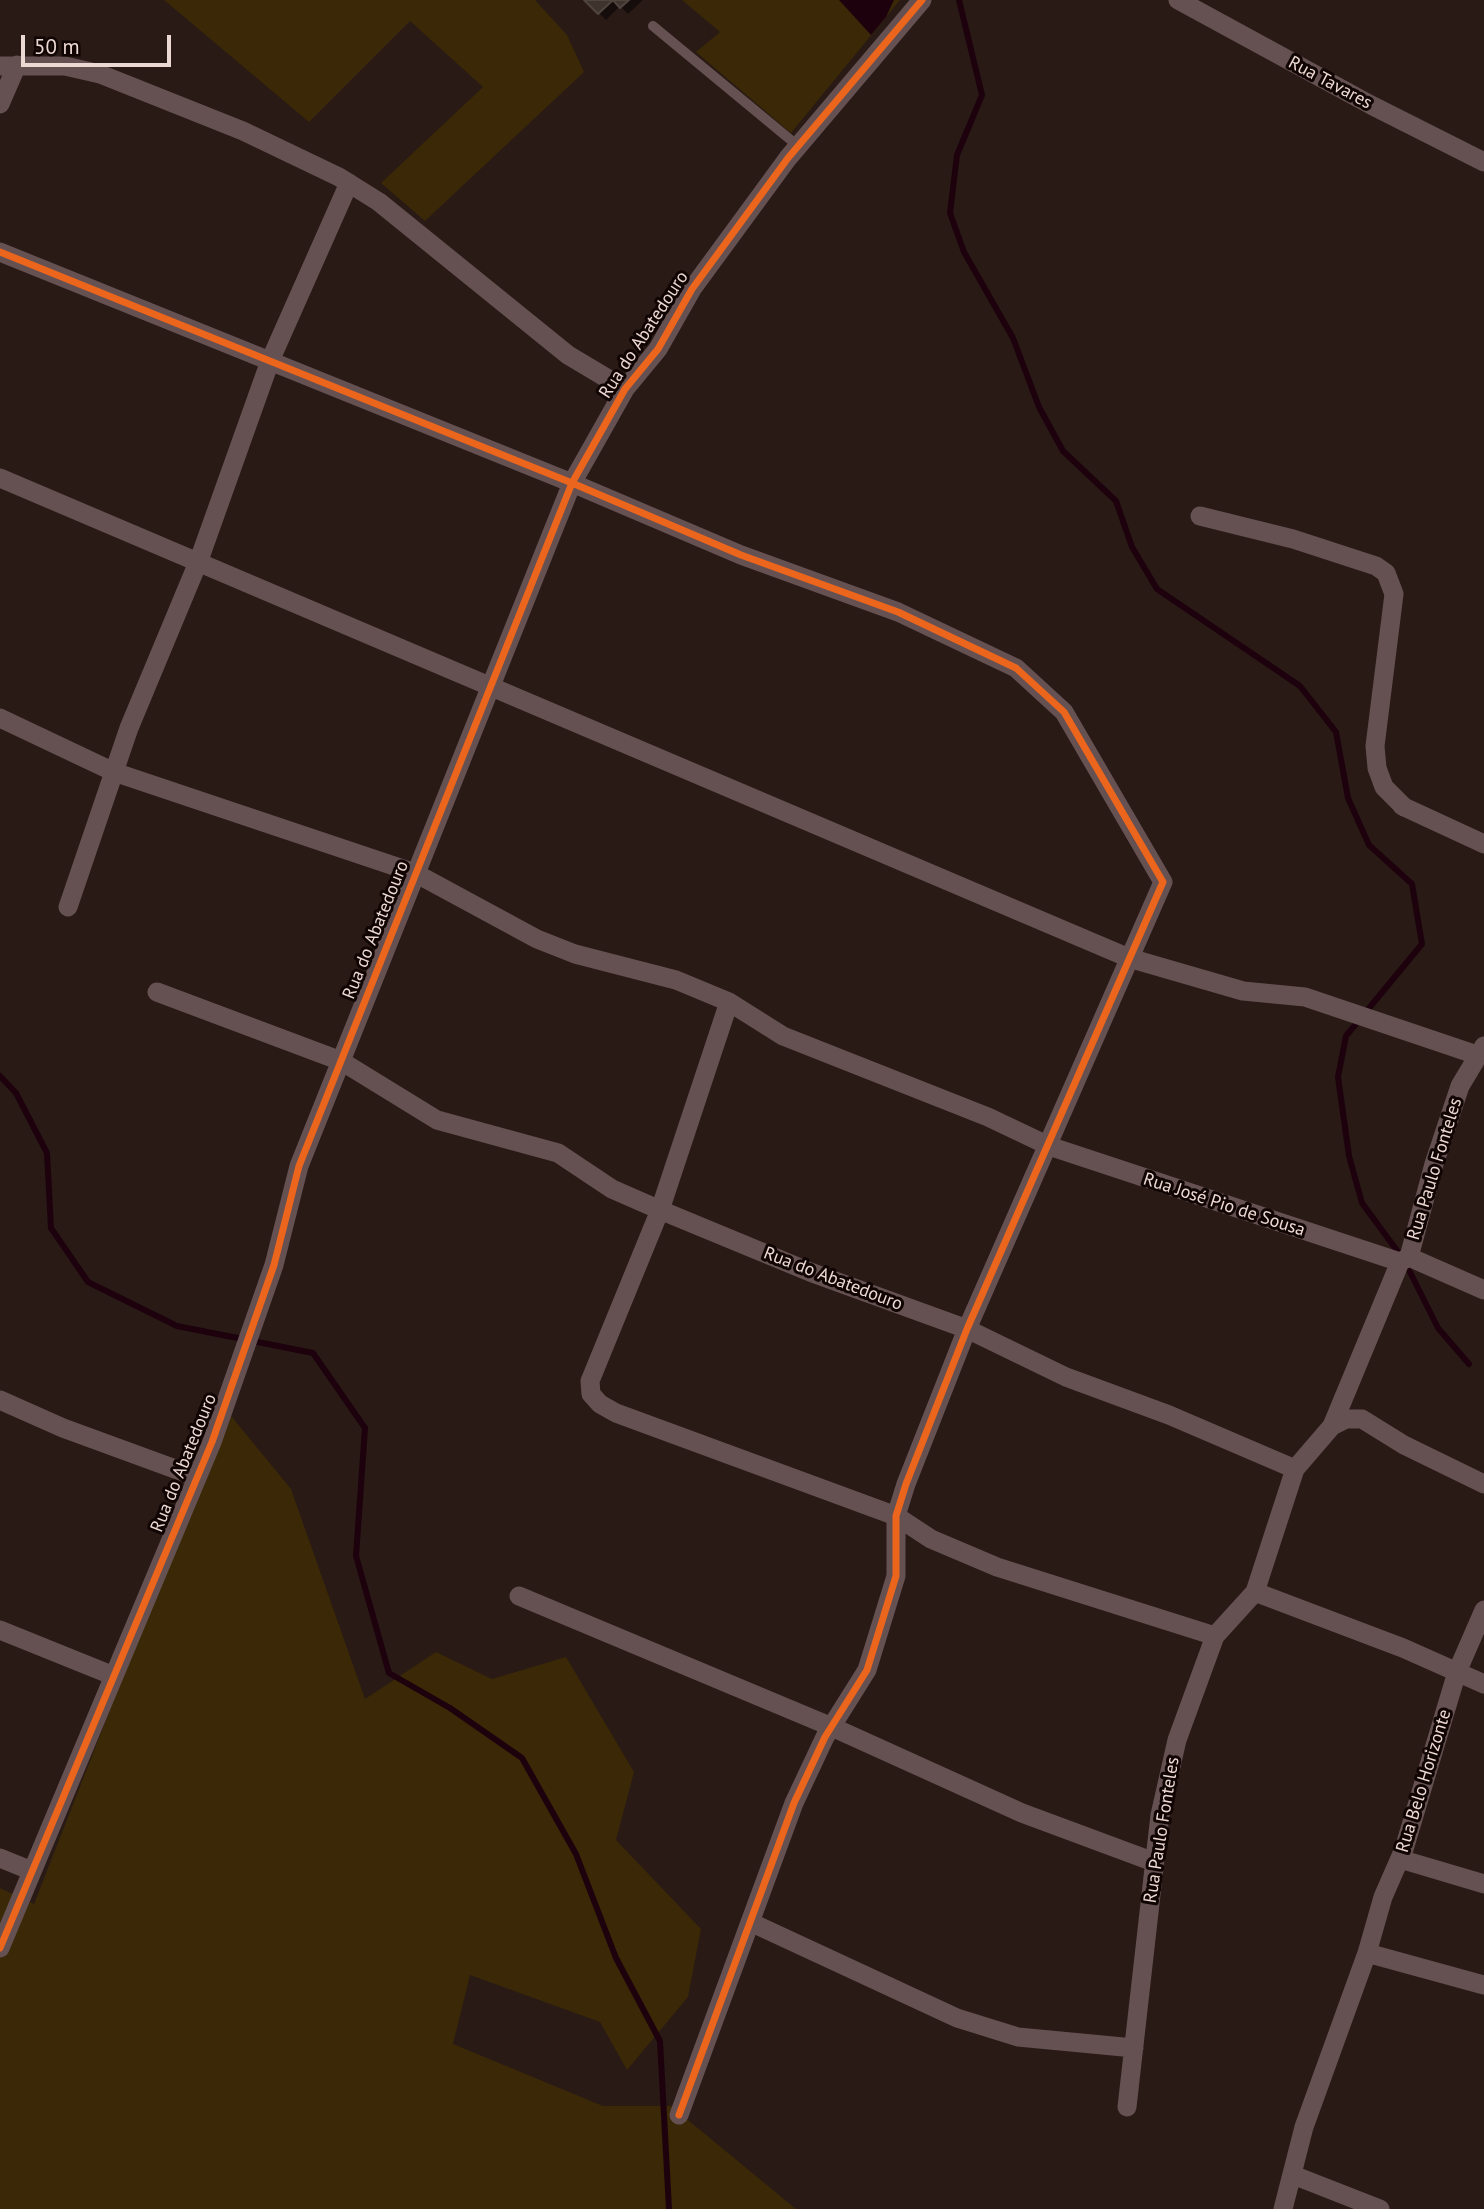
<!DOCTYPE html>
<meta charset="utf-8">
<style>
body{margin:0}
#map{position:relative;width:1484px;height:2209px;overflow:hidden;background:#291a16;font-family:"PT Sans",sans-serif}
canvas{display:block}
.scale{position:absolute;left:21px;top:35px;width:150px;height:32px;box-sizing:border-box;border:4px solid #edd9d4;border-top:0;padding-left:9px;font-size:21px;line-height:24px;white-space:nowrap;color:#edd9d4;-webkit-text-stroke:5px #100503;paint-order:stroke}
</style>
<div id="map">
<canvas width="1484" height="2209"></canvas>
<div class="scale">50 m</div>
</div>
<script>
const ctx = document.querySelector('canvas').getContext('2d');
ctx.lineJoin = 'round';
function fillPath(path, color) {
  ctx.fillStyle = color;
  ctx.fill(path, 'evenodd');
}
function toPath(rows) {
  const path = new Path2D();
  for (const r of rows) {
    path.moveTo(r[0], r[1]);
    for (let i = 2; i < r.length; i += 2) path.lineTo(r[i], r[i + 1]);
  }
  return path;
}
function stroke(path, color, width, dash) {
  ctx.strokeStyle = color;
  ctx.lineWidth = width;
  ctx.lineCap = dash ? 'butt' : 'round';
  ctx.setLineDash(dash || []);
  ctx.stroke(path);
}
function label(font, color, halo, rows, align = 'center') {
  ctx.font = font + ' "PT Sans",sans-serif';
  ctx.lineWidth = 6;
  ctx.setLineDash([]);
  ctx.textBaseline = 'middle';
  ctx.strokeStyle = halo;
  ctx.fillStyle = color;
  for (const [text, x, y, turn = 0] of rows) {
    ctx.save();
    ctx.translate(x, y);
    ctx.rotate((+turn || 0) * Math.PI / 180);
    ctx.textAlign = isNaN(turn) ? turn : align;
    if (halo) ctx.strokeText(text, 0, 0);
    ctx.fillText(text, 0, 0);
    ctx.restore();
  }
}
fillPath(toPath([
 [164,0,535,0,567,35,584,72,425,221,381,183,483,87,410,21,309,122],
 [682,0,900,0,791,133,696,52,720,32],
 [227,1411,291,1489,365,1699,436,1652,492,1679,566,1657,634,1772,616,1840,701,1929,688,1997,627,2070,600,2022,470,1975,453,2044,603,2106,671,2106,796,2209,0,2209,0,1888,34,1904]
]), '#3a2806');
fillPath(toPath([
 [839,0,894,0,886,17,871,35]
]), '#1d020e');
fillPath(toPath([
 [586,0,643,0,628,14,620,6,606,20]
]), '#0007');
stroke(toPath([
 [959,0,982,95,957,155,950,213,964,252,1013,338,1039,407,1063,451,1116,501,1132,547,1157,589,1300,686,1336,732,1348,798,1369,845,1412,884,1422,944,1346,1036,1338,1077,1349,1156,1362,1203,1404,1260,1438,1328,1469,1364],
 [0,1076,16,1093,47,1153,51,1228,88,1282,177,1326,313,1353,365,1428,356,1556,389,1673,450,1708,522,1758,576,1854,616,1958,660,2041,669,2209]
]), '#1d020e', 6);
const building = toPath([
 [584,0,629,0,620,8,613,0,598,14,584,0]
]);
fillPath(building, '#3e332d');
stroke(building, '#50443f', 2);
stroke(toPath([
 [653,26,798,146]
]), '#655152', 10);
stroke(toPath([
 [1178,0,1371,105,1484,162],
 [0,66,65,66,100,74,243,131,339,177,379,202,568,355,625,389],
 [0,104,17,65],
 [0,252,572,483,741,555,898,612,1016,668,1064,712,1163,882,967,1329,906,1484,896,1516,896,1576,867,1670,825,1737,794,1803,679,2115],
 [0,478,1129,958,1243,991,1305,997,1477,1055],
 [1200,516,1293,539,1376,566,1386,573,1394,594,1375,746,1377,768,1384,787,1404,807],
 [0,718,114,772,415,873,537,939,575,954,676,980,729,1002,783,1036,988,1117,1049,1146,1400,1262],
 [1402,806,1484,844],
 [68,907,129,728,199,560,270,361,349,183],
 [157,992,341,1061,437,1120,558,1153,612,1189,660,1210,810,1272,967,1329,1066,1377,1169,1415,1295,1469],
 [729,1002,660,1210,590,1381,591,1394,600,1404,616,1413,896,1516,931,1539,997,1567,1215,1636],
 [1409,1257,1434,1164,1460,1086,1484,1046],
 [1409,1257,1484,1290],
 [0,1400,63,1428,197,1477],
 [1332,1426,1346,1419,1362,1419,1404,1445,1484,1484],
 [1255,1592,1403,1648,1484,1684],
 [519,1596,832,1727,1022,1813,1154,1862],
 [0,1630,114,1676],
 [0,1858,32,1871],
 [1400,1859,1484,1884],
 [750,1922,957,2018,1018,2037,1134,2048],
 [0,1948,212,1442,274,1265,299,1166,572,483,625,389,658,349,692,289,788,158,922,0],
 [1367,1953,1484,1985],
 [1127,2107,1160,1815,1177,1740,1215,1636,1255,1592,1295,1469,1332,1426,1400,1262,1409,1257],
 [1293,2175,1380,2209],
 [1283,2209,1304,2127,1367,1953,1383,1897,1404,1849,1457,1672,1484,1610]
]), '#655152', 19);
stroke(toPath([
 [0,252,572,483,741,555,898,612,1016,668,1064,712,1163,882,967,1329,906,1484,896,1516,896,1576,867,1670,825,1737,794,1803,679,2115],
 [0,1948,212,1442,274,1265,299,1166,572,483,625,389,658,349,692,289,788,158,922,0]
]), '#eb651d', 7);
label('18px', '#edd9d4', '#100503', [
 ["Rua Tavares",1330,83,28],
 ["Rua do Abatedouro",644,335,-57],
 ["Rua do Abatedouro",376,930,-68],
 ["Rua Paulo Fonteles",1435,1169,-73],
 ["Rua José Pio de Sousa",1224,1205,18],
 ["Rua do Abatedouro",833,1279,21],
 ["Rua do Abatedouro",184,1463,-68],
 ["Rua Belo Horizonte",1424,1781,-73],
 ["Rua Paulo Fonteles",1162,1830,-81]
]);
</script>
